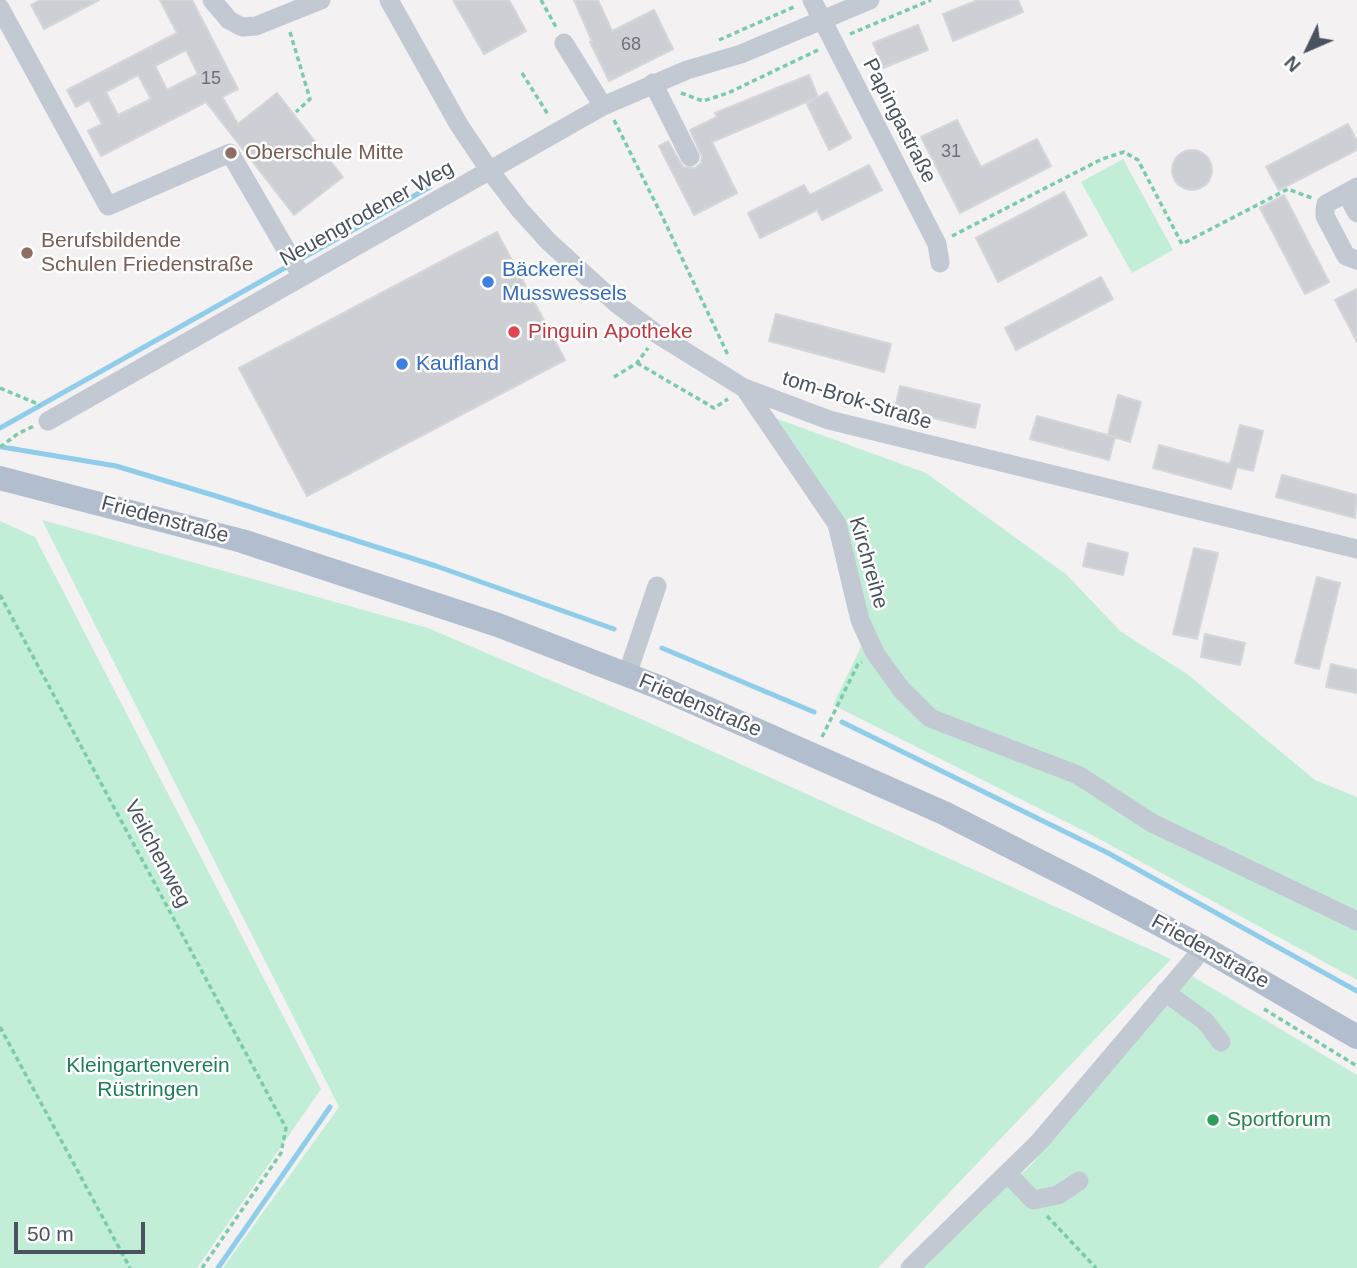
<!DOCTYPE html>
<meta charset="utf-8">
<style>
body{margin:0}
#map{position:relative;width:1357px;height:1268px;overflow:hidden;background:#f3f1f1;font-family:Helvetica,sans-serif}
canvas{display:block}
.north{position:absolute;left:1273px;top:14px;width:70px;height:70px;-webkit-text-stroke:5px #fff;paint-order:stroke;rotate:226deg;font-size:19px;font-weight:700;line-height:28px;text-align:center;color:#49525e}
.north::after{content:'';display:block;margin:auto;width:24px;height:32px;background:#49525e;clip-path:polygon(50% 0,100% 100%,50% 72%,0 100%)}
.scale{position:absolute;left:14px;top:1222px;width:131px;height:32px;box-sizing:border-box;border:4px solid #49525e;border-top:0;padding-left:9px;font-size:21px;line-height:24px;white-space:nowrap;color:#49525e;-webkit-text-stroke:5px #fff;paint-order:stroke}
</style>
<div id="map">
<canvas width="1357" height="1268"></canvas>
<div class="north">N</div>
<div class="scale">50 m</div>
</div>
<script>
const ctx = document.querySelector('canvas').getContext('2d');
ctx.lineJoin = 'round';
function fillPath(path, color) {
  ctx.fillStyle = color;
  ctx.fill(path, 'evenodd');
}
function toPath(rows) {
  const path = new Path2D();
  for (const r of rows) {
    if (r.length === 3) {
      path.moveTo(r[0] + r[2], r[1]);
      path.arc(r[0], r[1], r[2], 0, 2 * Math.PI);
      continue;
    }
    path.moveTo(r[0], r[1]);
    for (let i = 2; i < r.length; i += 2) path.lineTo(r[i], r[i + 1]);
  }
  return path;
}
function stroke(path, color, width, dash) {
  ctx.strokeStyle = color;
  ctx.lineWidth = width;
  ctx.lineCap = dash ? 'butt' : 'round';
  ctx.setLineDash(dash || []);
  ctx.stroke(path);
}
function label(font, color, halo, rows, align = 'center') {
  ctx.font = font + ' Helvetica,sans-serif';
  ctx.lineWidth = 5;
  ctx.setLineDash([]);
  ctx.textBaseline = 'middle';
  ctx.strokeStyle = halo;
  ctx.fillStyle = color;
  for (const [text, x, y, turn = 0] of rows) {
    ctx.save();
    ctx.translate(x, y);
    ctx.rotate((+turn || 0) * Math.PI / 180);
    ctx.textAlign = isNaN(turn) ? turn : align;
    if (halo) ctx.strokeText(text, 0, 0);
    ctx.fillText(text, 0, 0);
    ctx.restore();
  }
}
fillPath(toPath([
 [1123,159,1173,250,1132,273,1081,182],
 [775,418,926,473,1067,575,1120,631,1187,674,1315,780,1357,797,1357,980,1092,835,833,705,861,647,840,522],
 [42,520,428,628,641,719,1171,959,878,1268,223,1268,339,1107],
 [0,521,35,537,321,1089,197,1268,0,1268],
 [1192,976,1357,1075,1357,1268,913,1268,1031,1165]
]), '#c2eed8');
stroke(toPath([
 [299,260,430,187],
 [0,428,290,265],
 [2,447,116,466,216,496,436,566,614,629],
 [662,648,814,712],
 [842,722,1108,853,1357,991],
 [218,1268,330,1107]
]), '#90cdea', 5);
const building = toPath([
 [40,0,99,0,44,29,31,5,40,0],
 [160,0,192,0,238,89,222,97,238,124,277,93,343,177,294,215,206,102,101,156,88,131,102,124,89,100,76,107,67,90,177,33,160,0],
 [186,50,198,74,167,90,155,66,186,50],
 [138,75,151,99,118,115,106,92,138,75],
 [453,0,509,0,526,31,484,54,453,0],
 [574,0,598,0,612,31,654,10,673,49,609,81,590,42,592,41,574,0],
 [978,0,1018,0,1023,12,953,41,943,14,978,0],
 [918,25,928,50,883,68,873,43,918,25],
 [809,75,818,97,712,142,737,193,694,215,659,146,668,141,683,167,695,168,701,163,702,157,690,130,717,117,715,113,809,75],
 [827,92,851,138,829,150,807,104,827,92],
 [957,120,981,167,1037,139,1051,166,960,213,921,137,957,120],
 [1348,124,1357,141,1357,150,1279,190,1266,167,1348,124],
 [1192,170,20],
 [869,165,882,190,822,220,817,210,760,238,748,213,804,185,810,195,869,165],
 [1064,192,1087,235,998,282,976,238,1064,192],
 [1284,195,1329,282,1305,294,1260,208,1284,195],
 [497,232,565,360,307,496,239,368,497,232],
 [1101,277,1113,299,1016,350,1005,328,1101,277],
 [1357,289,1357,342,1335,300,1357,289],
 [776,314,891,344,884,372,769,341,776,314],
 [900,386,980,405,975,428,895,409,900,386],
 [1118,395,1141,402,1130,442,1108,435,1118,395],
 [1037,416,1115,437,1109,460,1030,439,1037,416],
 [1240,425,1263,431,1253,471,1237,467,1231,489,1153,468,1159,445,1230,464,1240,425],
 [1282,475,1357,495,1355,518,1276,497,1282,475],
 [1088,543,1128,553,1123,575,1083,566,1088,543],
 [1194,548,1218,553,1197,639,1173,634,1194,548],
 [1317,577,1340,583,1319,669,1295,663,1317,577],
 [1205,634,1245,643,1240,665,1201,657,1205,634],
 [1331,664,1357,670,1357,693,1326,687,1331,664]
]);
fillPath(building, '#cecfd5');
stroke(building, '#d5d6dc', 2);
stroke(toPath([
 [541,0,557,29],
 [290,32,310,99,296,112],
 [850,34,931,0],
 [719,40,796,6],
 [522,73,549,116],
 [681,93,703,101,728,93,818,50],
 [614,120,662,216,728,355],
 [952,236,1102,159,1124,152,1138,160,1182,244,1288,189,1312,198],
 [637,363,714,408,728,399],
 [614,377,637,363,648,348],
 [0,388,38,404,40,406],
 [0,447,19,433,34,426],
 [0,595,286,1128,281,1153,202,1268],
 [822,737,858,664,862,662],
 [1264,1009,1357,1066],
 [0,1027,130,1268],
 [1047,1216,1096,1268]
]), '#7acbac', 3.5, [5, 3.5]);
stroke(toPath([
 [212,0,229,20,242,27,256,26,321,0],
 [389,0,459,125,490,171,520,210,548,241,617,304,657,334,744,388,829,420,1357,549],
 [812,0,937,244,940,263],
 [0,8,108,206,230,153,302,277],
 [564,43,603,106],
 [653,83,690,157],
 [1357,187,1326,204,1325,210,1325,216,1346,256,1357,260],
 [1346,193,1357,213],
 [745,389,837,524,860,620,875,653,901,689,930,718,1078,775,1152,823,1357,921],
 [48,421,603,106,687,70,741,54,870,0],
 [627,675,657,586],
 [1165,992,1205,1021,1221,1042],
 [1008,1174,1033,1200,1058,1195,1079,1181],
 [910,1268,1039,1142,1195,958,1202,947]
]), '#c2c9d2', 19);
stroke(toPath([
 [0,478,242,541,498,625,661,688,944,813,1082,883,1202,947,1357,1037]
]), '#b2bdce', 24);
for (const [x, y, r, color] of [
 [231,153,7,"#8d6e63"],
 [27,253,7,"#8d6e63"],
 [488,282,7,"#3f7fe0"],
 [514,332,7,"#e0444e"],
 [402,364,7,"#3f7fe0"],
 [1213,1120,7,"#2e9e5b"]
]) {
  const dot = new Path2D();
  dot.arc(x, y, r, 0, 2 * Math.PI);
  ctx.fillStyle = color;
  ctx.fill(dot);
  stroke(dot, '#fff', 2.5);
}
label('18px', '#6a717c', null, [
 ["68",631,45],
 ["15",211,79],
 ["31",951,152]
]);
label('21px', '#49525e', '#fff', [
 ["Papingastraße",899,121,63],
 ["Neuengrodener Weg",367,214,-29],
 ["tom-Brok-Straße",857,401,17],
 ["Friedenstraße",165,520,15],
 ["Kirchreihe",868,563,74],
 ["Friedenstraße",700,706,23],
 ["Veilchenweg",157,854,62],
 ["Friedenstraße",1210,952,29]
]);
label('21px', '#785e54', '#fff', [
 ["Oberschule Mitte",245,153],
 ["Berufsbildende",41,241],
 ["Schulen Friedenstraße",41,265]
], 'left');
label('21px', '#366cbe', '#fff', [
 ["Bäckerei",502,270],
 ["Musswessels",502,294],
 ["Kaufland",416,364]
], 'left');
label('21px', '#be3a42', '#fff', [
 ["Pinguin Apotheke",528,332]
], 'left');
label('21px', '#1b7e57', '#fff', [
 ["Kleingartenverein",148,1066],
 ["Rüstringen",148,1090]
]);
label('21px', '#27864d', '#fff', [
 ["Sportforum",1227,1120]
], 'left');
</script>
